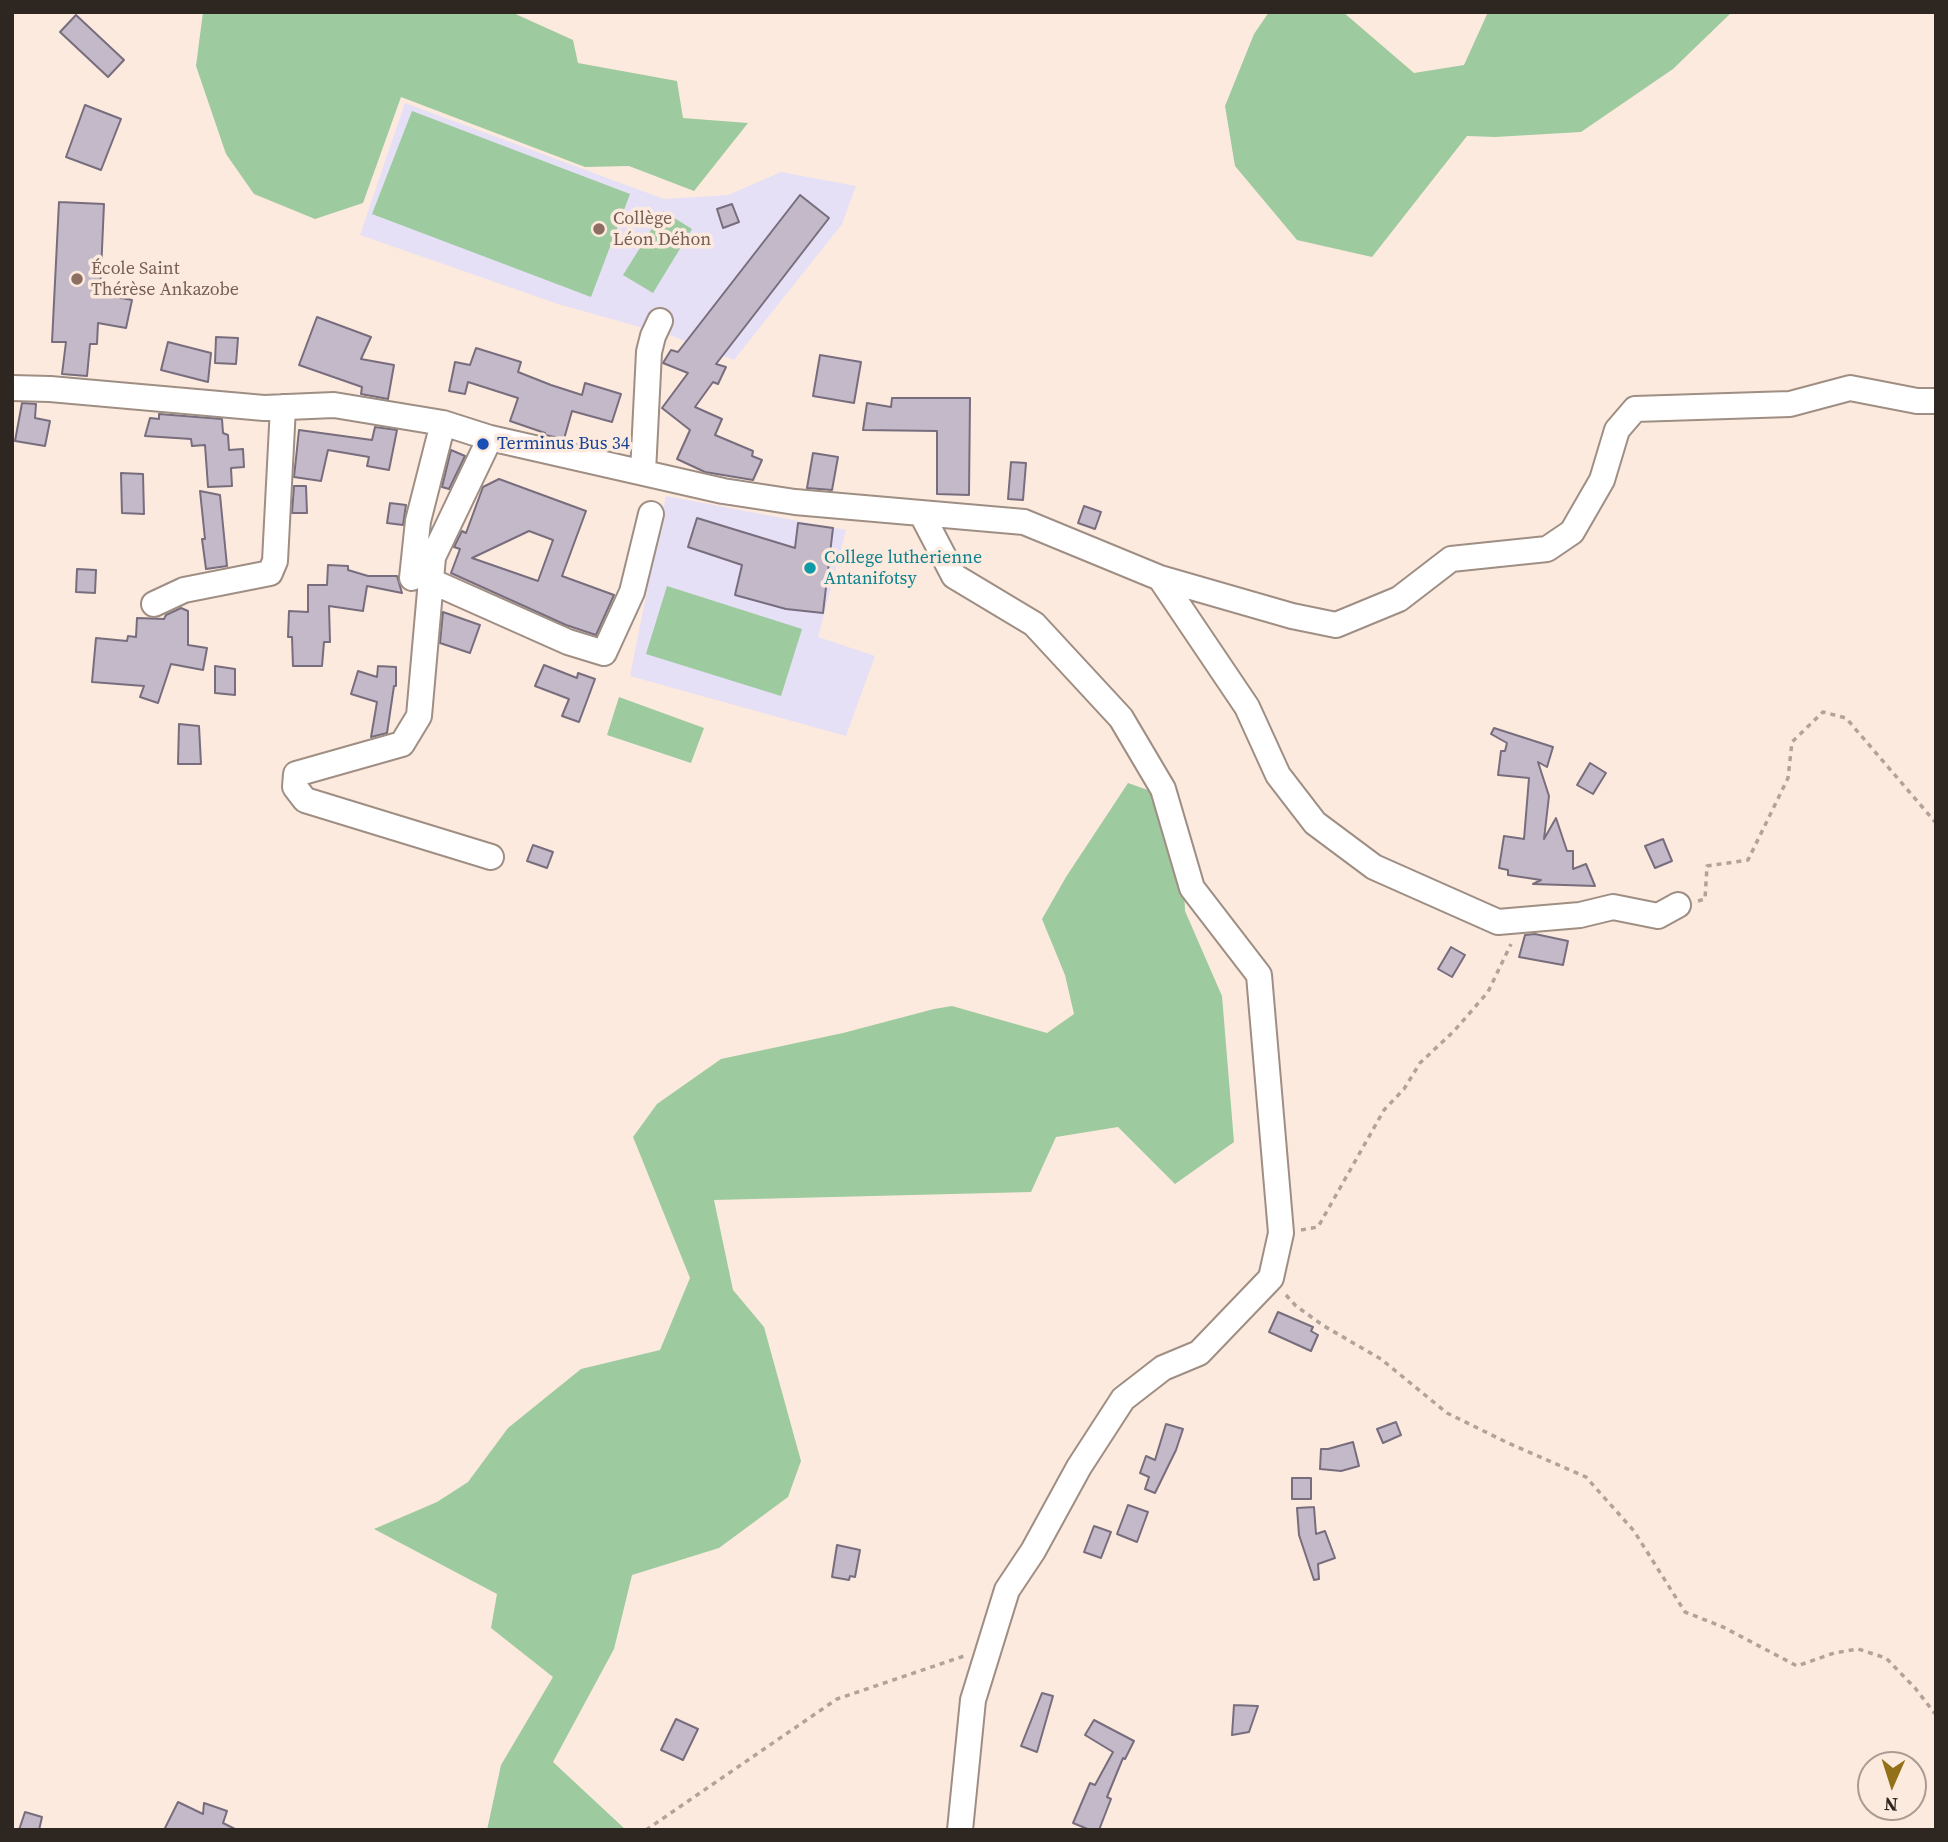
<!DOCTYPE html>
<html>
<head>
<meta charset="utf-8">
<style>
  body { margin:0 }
  #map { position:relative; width:1948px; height:1842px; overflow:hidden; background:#fdeade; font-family:"Source Serif 4",serif }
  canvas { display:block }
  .frame { position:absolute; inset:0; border:14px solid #2d2621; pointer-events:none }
  .north { position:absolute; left:1857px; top:1751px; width:70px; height:70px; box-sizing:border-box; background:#fdeade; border:2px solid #aa9c92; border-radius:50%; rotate:183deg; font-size:19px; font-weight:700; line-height:28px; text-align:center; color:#2d2621 }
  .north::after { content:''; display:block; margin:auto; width:24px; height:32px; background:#937118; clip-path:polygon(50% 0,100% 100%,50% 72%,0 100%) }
</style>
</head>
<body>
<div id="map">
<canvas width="1948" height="1842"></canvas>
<div class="frame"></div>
<div class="north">N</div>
</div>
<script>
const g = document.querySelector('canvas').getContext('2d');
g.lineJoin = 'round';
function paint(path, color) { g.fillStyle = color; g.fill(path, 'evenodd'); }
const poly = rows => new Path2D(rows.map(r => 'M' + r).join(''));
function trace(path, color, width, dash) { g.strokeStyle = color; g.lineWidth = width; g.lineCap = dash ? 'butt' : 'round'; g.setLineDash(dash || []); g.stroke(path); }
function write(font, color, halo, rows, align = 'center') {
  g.font = font + ' "Source Serif 4",serif'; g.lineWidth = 7; g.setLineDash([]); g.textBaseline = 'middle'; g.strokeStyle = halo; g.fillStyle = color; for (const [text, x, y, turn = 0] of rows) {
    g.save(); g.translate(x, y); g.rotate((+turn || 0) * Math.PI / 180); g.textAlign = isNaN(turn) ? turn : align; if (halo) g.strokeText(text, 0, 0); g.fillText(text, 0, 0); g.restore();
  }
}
paint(poly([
  [405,103,664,199,728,195,781,172,856,186,842,224,734,360,672,336,558,304,360,235],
  [666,496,846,530,818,637,875,656,846,736,630,676]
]), '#e5e0f6');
paint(poly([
  [203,12,511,12,573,40,578,63,677,81,683,118,748,123,694,191,629,166,585,167,401,97,363,203,315,219,254,194,226,154,196,66],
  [1269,12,1343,12,1414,73,1464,65,1488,12,1732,12,1673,69,1581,132,1495,137,1467,136,1372,257,1297,240,1235,166,1225,106,1254,34],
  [412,111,630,194,591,297,372,214],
  [663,211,692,229,653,293,623,275],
  [667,586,802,629,781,696,646,654],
  [619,697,704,728,691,763,607,735],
  [1128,783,1165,796,1183,858,1185,911,1222,996,1234,1142,1175,1184,1118,1127,1056,1137,1031,1192,714,1200,733,1290,764,1327,801,1461,788,1497,719,1548,632,1575,614,1649,553,1762,626,1830,487,1830,501,1765,553,1677,491,1628,497,1594,374,1529,437,1502,468,1482,508,1428,581,1369,660,1350,690,1278,633,1137,657,1104,721,1059,843,1033,934,1009,952,1006,1047,1033,1074,1014,1065,975,1042,919,1066,877]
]), '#9dca9e');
const building = poly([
  [76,15,124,60,108,77,60,32,76,15],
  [85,105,121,119,101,170,66,157,85,105],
  [800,195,829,218,716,364,726,367,718,384,713,382,695,407,722,419,715,435,753,451,752,456,762,460,753,480,705,472,677,459,690,430,662,408,688,373,663,363,671,350,678,352,800,195],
  [59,202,104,204,100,294,132,300,126,328,98,323,97,344,90,344,87,376,62,374,66,342,52,342,59,202],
  [732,204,739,222,723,228,717,209,732,204],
  [317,317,371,337,361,359,394,365,388,399,361,394,362,387,299,365,317,317],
  [216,337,238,338,236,364,215,363,216,337],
  [168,342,211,353,208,382,161,370,168,342],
  [476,348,521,362,518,372,551,385,582,395,585,383,621,394,612,422,572,411,564,439,545,435,545,433,510,421,518,398,468,382,465,394,449,391,455,362,470,365,476,348],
  [820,355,861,362,854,403,813,396,820,355],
  [892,398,970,398,969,495,937,494,937,431,863,430,867,403,891,407,892,398],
  [22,403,36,404,35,418,50,421,45,446,15,441,22,403],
  [159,414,222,419,223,433,228,435,229,450,243,449,244,467,231,468,232,486,208,487,205,445,192,446,191,439,145,436,150,418,159,419,159,414],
  [375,427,397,430,389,470,367,466,369,457,328,450,321,481,294,477,299,430,372,440,375,427],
  [451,450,465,456,449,489,442,487,451,450],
  [813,453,838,457,832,490,807,488,813,453],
  [1011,462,1026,463,1023,500,1008,499,1011,462],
  [121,473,143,474,144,514,122,513,121,473],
  [499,479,586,511,562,576,614,595,596,635,566,625,451,573,460,549,454,547,462,531,466,533,483,487,499,479],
  [529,531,553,540,538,581,472,558,529,531],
  [294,486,306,486,307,513,292,513,294,486],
  [200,491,220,495,227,566,206,569,202,539,205,539,200,491],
  [390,503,406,505,403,525,387,523,390,503],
  [1084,506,1101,512,1095,529,1078,523,1084,506],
  [697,518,795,548,798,523,833,528,823,613,786,609,735,595,742,565,688,547,697,518],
  [328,565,348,566,348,570,368,576,397,576,402,593,367,586,363,611,329,606,330,642,324,642,322,666,293,666,292,637,288,637,289,611,308,612,308,585,327,585,328,565],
  [77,569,96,570,95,593,76,592,77,569],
  [181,608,188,611,188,645,207,648,203,670,171,664,158,703,140,697,144,686,92,682,96,638,127,641,128,636,136,637,137,618,164,619,166,615,181,608],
  [443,612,480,625,470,653,440,643,443,612],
  [544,665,577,678,578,673,595,679,579,722,562,716,569,699,535,686,544,665],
  [215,666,235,669,235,695,215,693,215,666],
  [378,666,396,667,396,686,394,686,387,733,371,737,377,702,351,694,358,671,377,677,378,666],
  [179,724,199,726,201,764,178,764,179,724],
  [1494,728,1553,747,1547,767,1538,762,1549,796,1544,839,1556,818,1567,851,1573,851,1573,869,1586,864,1595,886,1533,884,1541,880,1508,875,1508,870,1499,868,1504,836,1524,839,1529,778,1498,775,1501,751,1505,751,1507,743,1491,734,1494,728],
  [1590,763,1606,773,1593,794,1577,785,1590,763],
  [1663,839,1672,861,1655,868,1645,846,1663,839],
  [533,845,553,852,547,868,527,861,533,845],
  [1535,934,1568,941,1563,965,1519,957,1525,935,1535,934],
  [1451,947,1465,955,1452,977,1438,969,1451,947],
  [1278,1312,1313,1327,1311,1331,1318,1335,1311,1351,1269,1332,1278,1312],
  [1396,1422,1401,1435,1383,1443,1377,1429,1396,1422],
  [1166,1424,1183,1429,1176,1450,1155,1493,1145,1489,1149,1477,1140,1473,1146,1456,1155,1460,1166,1424],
  [1353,1442,1359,1466,1341,1471,1320,1469,1321,1449,1328,1449,1353,1442],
  [1292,1478,1311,1478,1311,1499,1292,1499,1292,1478],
  [1128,1505,1148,1512,1137,1542,1117,1534,1128,1505],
  [1314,1507,1316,1534,1325,1531,1335,1558,1318,1564,1319,1579,1314,1580,1299,1535,1297,1508,1314,1507],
  [1094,1526,1111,1532,1101,1558,1084,1552,1094,1526],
  [837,1545,860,1550,855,1577,850,1576,849,1580,832,1577,837,1545],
  [1042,1693,1053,1696,1037,1752,1021,1746,1042,1693],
  [1234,1705,1258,1706,1249,1732,1232,1735,1234,1705],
  [676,1719,698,1729,683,1760,661,1750,676,1719],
  [1094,1720,1134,1741,1125,1759,1123,1758,1107,1797,1111,1799,1099,1830,1090,1830,1073,1823,1090,1783,1095,1785,1113,1752,1085,1735,1094,1720],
  [178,1802,203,1814,204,1803,227,1811,223,1823,237,1830,164,1830,178,1802],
  [25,1812,42,1817,39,1830,19,1830,25,1812]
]);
paint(building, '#c3b9c9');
trace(building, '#776d7d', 2);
const minor = poly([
  [12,388,50,389,264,408,334,405,443,423,490,438,723,491,795,502,1024,522,1160,578,1292,616,1336,625,1399,599,1451,559,1547,549,1572,532,1602,480,1617,430,1635,409,1790,404,1850,388,1917,401,1936,401],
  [490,438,433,557,419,716,402,744,296,774,295,787,305,800,491,857],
  [643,472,649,352,653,336,660,321],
  [921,513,954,576,1034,624,1121,718,1163,789,1192,888,1259,975,1281,1233,1271,1278,1199,1353,1163,1368,1123,1399,1079,1467,1033,1551,1007,1590,973,1700,960,1830],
  [412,578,418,521,443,423],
  [1160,578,1247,707,1278,775,1315,823,1374,867,1498,922,1580,915,1613,907,1658,916,1678,905],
  [431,581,568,642,604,653,632,592,651,514],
  [154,604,184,590,270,573,275,561,283,407]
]);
trace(minor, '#9f8e83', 28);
trace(poly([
  [1698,901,1705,899,1707,866,1748,860,1788,778,1792,742,1823,712,1846,718,1936,823],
  [1301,1230,1318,1227,1384,1110,1404,1089,1420,1063,1454,1031,1488,992,1511,944],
  [1286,1295,1296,1306,1324,1326,1381,1359,1447,1413,1506,1442,1586,1477,1634,1531,1685,1612,1723,1627,1797,1666,1834,1653,1858,1649,1886,1658,1915,1688,1936,1715],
  [646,1830,837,1699,964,1656]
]), '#b2a39a', 3.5, [5, 5]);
trace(minor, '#fff', 24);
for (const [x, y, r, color] of [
  [599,229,7,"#8d6e63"],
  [77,279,7,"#8d6e63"],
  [483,444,7,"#1a4fb4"],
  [810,568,7,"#0f9aa8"]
]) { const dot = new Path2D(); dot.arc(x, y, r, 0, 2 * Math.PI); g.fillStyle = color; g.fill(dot); trace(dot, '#fdeade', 2.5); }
write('18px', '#785e54', '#fdeade', [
  ["Collège",613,219],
  ["Léon Déhon",613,240],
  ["École Saint",91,269],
  ["Thérèse Ankazobe",91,290]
], 'left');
write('18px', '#164399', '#fdeade', [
  ["Terminus Bus 34",497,444]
], 'left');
write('18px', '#0d838f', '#fdeade', [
  ["College lutherienne",824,558],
  ["Antanifotsy",824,579]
], 'left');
</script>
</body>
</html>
